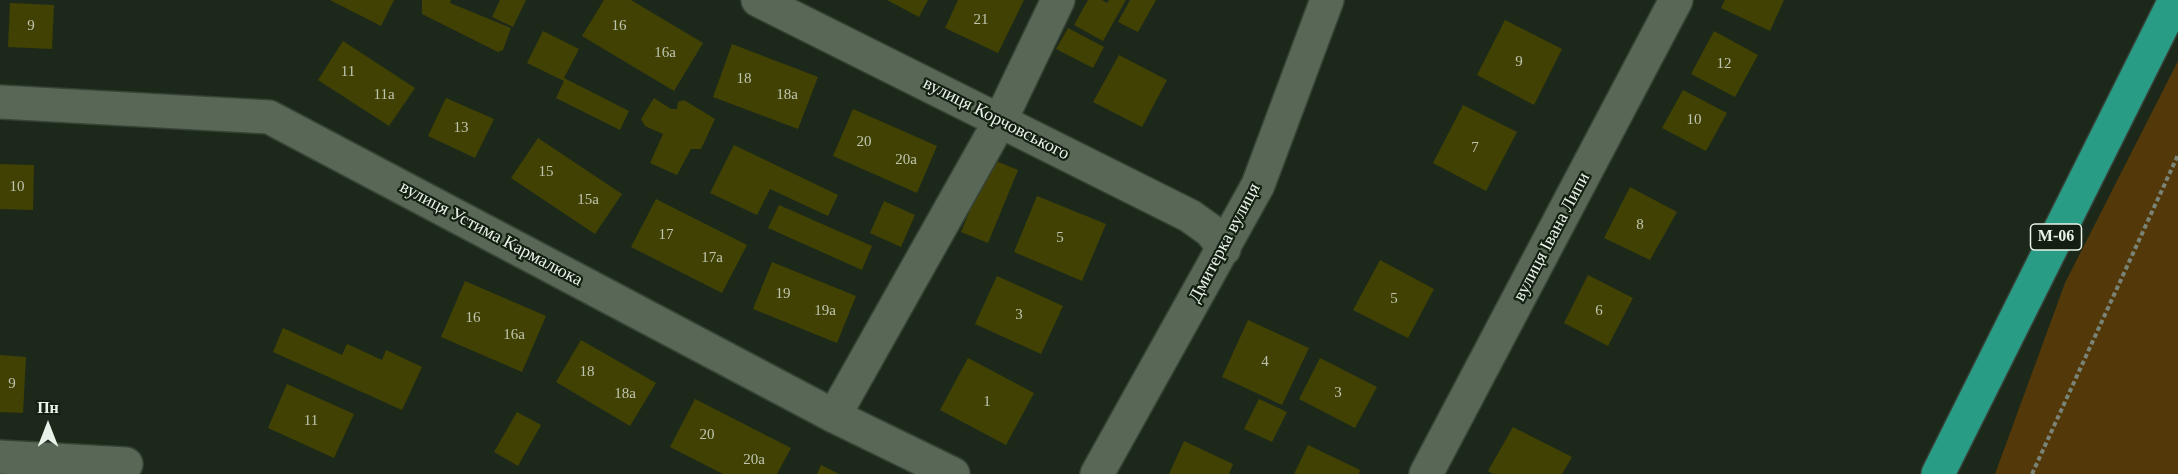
<!DOCTYPE html>
<html>
<head>
<meta charset="utf-8">
<style>
  body { margin:0 }
  #map { position:relative; width:2178px; height:474px; overflow:hidden; background:#1c291a; font-family:"Times New Roman",serif }
  canvas { display:block }
  .north { position:absolute; left:18px; top:396px; width:60px; height:60px; -webkit-text-stroke:4px #132011; paint-order:stroke; rotate:0deg; font-size:16px; font-weight:700; line-height:24px; text-align:center; color:#e9f2e8 }
  .north::after { content:''; display:block; margin:auto; width:21px; height:27px; background:#e9f2e8; clip-path:polygon(50% 0,100% 100%,50% 72%,0 100%) }
</style>
</head>
<body>
<div id="map">
<canvas width="2178" height="474"></canvas>
<div class="north">Пн</div>
</div>
<script>
const g = document.querySelector('canvas').getContext('2d');
g.lineJoin = 'round';
function paint(path, color) { g.fillStyle = color; g.fill(path, 'evenodd'); }
const poly = rows => new Path2D(rows.map(r => 'M' + r).join(''));
function trace(path, color, width, dash) { g.strokeStyle = color; g.lineWidth = width; g.lineCap = dash ? 'butt' : 'round'; g.setLineDash(dash || []); g.stroke(path); }
function write(font, color, halo, rows, align = 'center') {
  g.font = font + ' "Times New Roman",serif'; g.lineWidth = 4.5; g.setLineDash([]); g.textBaseline = 'middle'; g.strokeStyle = halo; g.fillStyle = color; for (const [text, x, y, turn = 0] of rows) {
    g.save(); g.translate(x, y); g.rotate((+turn || 0) * Math.PI / 180); g.textAlign = isNaN(turn) ? turn : align; if (halo) g.strokeText(text, 0, 0); g.fillText(text, 0, 0); g.restore();
  }
}
paint(poly([
  [2178,61,2178,474,1995,474,2065,283]
]), '#533809');
paint(poly([
  [330,0,394,0,381,26],
  [422,0,451,0,450,3,511,28,503,50,498,52,422,14],
  [500,0,526,0,513,27,492,17],
  [604,0,631,0,703,43,674,91,582,36],
  [887,0,928,0,919,17],
  [958,0,1024,0,998,53,945,28],
  [1088,0,1102,0,1107,3,1109,0,1126,0,1103,41,1074,25],
  [1130,0,1156,0,1138,32,1118,22],
  [1725,0,1784,0,1770,31,1721,8],
  [10,3,54,5,52,49,8,47],
  [1505,20,1562,49,1534,105,1477,75],
  [1068,28,1104,47,1093,68,1056,49],
  [543,31,579,49,564,78,629,111,620,130,556,98,564,81,527,63],
  [1714,31,1758,55,1735,97,1691,74],
  [343,41,415,88,389,126,318,80],
  [732,44,818,77,798,129,713,97],
  [1119,55,1167,80,1142,127,1093,102],
  [1683,90,1727,113,1706,151,1662,128],
  [446,98,494,119,475,158,428,136],
  [654,98,671,109,677,109,678,102,684,100,715,119,701,149,691,149,677,175,650,163,663,134,645,126,641,119],
  [1463,105,1517,132,1486,191,1433,163],
  [853,109,937,146,917,193,833,156],
  [538,138,622,194,595,234,511,178],
  [734,145,838,195,828,216,770,189,757,215,710,193],
  [991,159,1018,170,988,243,961,232],
  [0,164,34,165,33,210,0,209],
  [1630,187,1677,212,1650,260,1604,238],
  [1037,196,1106,224,1082,281,1014,252],
  [656,199,747,245,722,293,631,247],
  [884,201,915,215,901,247,870,233],
  [779,205,872,246,862,270,768,228],
  [1380,260,1434,289,1408,338,1353,310],
  [772,262,856,296,837,343,753,309],
  [1588,275,1633,298,1608,346,1564,323],
  [997,276,1063,306,1041,354,975,324],
  [465,281,546,316,522,372,441,337],
  [1248,320,1309,348,1282,405,1222,377],
  [283,328,342,355,347,344,382,360,386,350,422,367,402,410,273,352],
  [581,340,656,383,630,426,556,382],
  [0,355,26,357,23,413,0,412],
  [968,358,1034,393,1006,445,940,410],
  [1320,358,1377,387,1355,428,1299,399],
  [287,384,354,414,334,458,268,428],
  [695,399,791,448,777,474,723,474,670,447],
  [1259,399,1287,412,1272,442,1244,429],
  [517,412,541,425,518,466,494,452],
  [1513,427,1572,457,1562,474,1493,474,1488,471],
  [1184,441,1233,464,1229,474,1169,474],
  [1308,445,1360,470,1359,474,1294,474],
  [821,465,839,474,817,474]
]), '#414104');
const minor = poly([
  [758,0,1190,216,1211,231,1224,249],
  [0,102,269,117,834,416,953,474],
  [834,416,1000,121,1058,0],
  [0,457,126,464],
  [1097,474,1258,185,1327,0],
  [1426,474,1676,0]
]);
const highway = poly([
  [1938,474,2175,0]
]);
trace(minor, '#384337', 36);
trace(highway, '#384337', 36);
trace(poly([
  [2032,474,2178,155]
]), '#798477', 4, [4.5, 3]);
trace(minor, '#586756', 33);
trace(highway, '#289c84', 33);
write('15px', '#bfc6af', null, [
  ["21",981,20],
  ["9",31,26],
  ["16",619,26],
  ["16а",665,53],
  ["9",1519,62],
  ["12",1724,64],
  ["11",348,72],
  ["18",744,79],
  ["11а",384,95],
  ["18а",787,95],
  ["10",1694,120],
  ["13",461,128],
  ["20",864,142],
  ["7",1475,148],
  ["20а",906,160],
  ["15",546,172],
  ["10",17,187],
  ["15а",588,200],
  ["8",1640,225],
  ["17",666,235],
  ["5",1060,238],
  ["17а",712,258],
  ["19",783,294],
  ["5",1394,299],
  ["19а",825,311],
  ["6",1599,311],
  ["3",1019,315],
  ["16",473,318],
  ["16а",514,335],
  ["4",1265,362],
  ["18",587,372],
  ["9",12,384],
  ["3",1338,393],
  ["18а",625,394],
  ["1",987,402],
  ["11",311,421],
  ["20",707,435],
  ["20а",754,460]
]);
for (const [x, y, w] of [
  [2056,237,51]
]) { const box = new Path2D(); box.roundRect(x - w / 2, y - 13, w, 26, 4.5); g.fillStyle = '#132011'; g.fill(box); trace(box, '#e9f2e8', 1.5); }
write('bold 16px', '#e9f2e8', null, [
  ["М-06",2056,237]
]);
write('18px', '#e9f2e8', '#132011', [
  ["вулиця Корчовського",996,119,27],
  ["вулиця Устима Кармалюка",491,234,28],
  ["вулиця Івана Липи",1552,237,-62],
  ["Дмитерка вулиця",1225,243,-62]
]);
</script>
</body>
</html>
